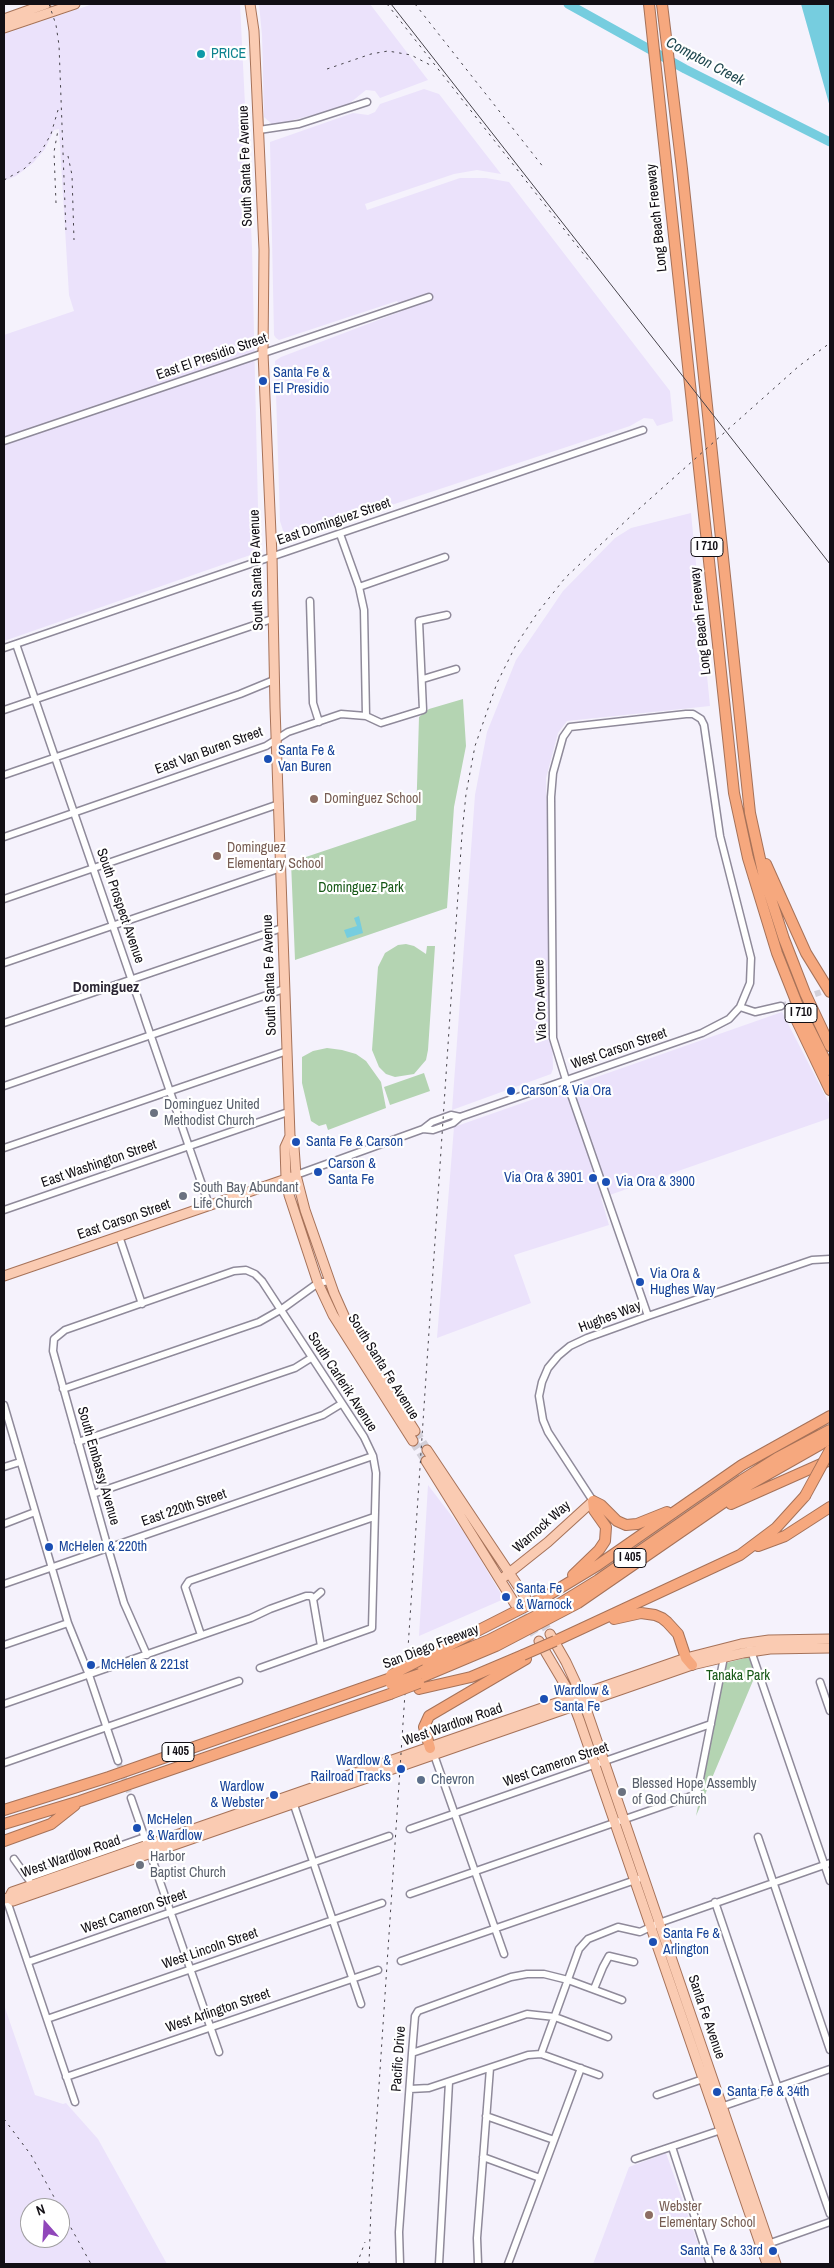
<!DOCTYPE html>
<html>
<head>
<meta charset="utf-8">
<style>
  body { margin:0 }
  #map { position:relative; width:834px; height:2268px; overflow:hidden; background:#f5f2fc; font-family:"Archivo Narrow",sans-serif }
  canvas { display:block }
  .frame { position:absolute; inset:0; border:5px solid #120f15; pointer-events:none }
  .north { position:absolute; left:20px; top:2198px; width:50px; height:50px; box-sizing:border-box; background:#fff; border:1px solid #a09fa1; border-radius:50%; rotate:341deg; font-size:14px; font-weight:700; line-height:20px; text-align:center; color:#120f15 }
  .north::after { content:''; display:block; margin:auto; width:18px; height:22px; background:#9047ba; clip-path:polygon(50% 0,100% 100%,50% 72%,0 100%) }
</style>
</head>
<body>
<div id="map">
<canvas width="834" height="2268"></canvas>
<div class="frame"></div>
<div class="north">N</div>
</div>
<script>
const g = document.querySelector('canvas').getContext('2d');
g.lineJoin = 'round';
function paint(path, color) { g.fillStyle = color; g.fill(path, 'evenodd'); }
const poly = rows => new Path2D(rows.map(r => 'M' + r).join(''));
function trace(path, color, width, dash) { g.strokeStyle = color; g.lineWidth = width; g.lineCap = dash ? 'butt' : 'round'; g.setLineDash(dash || []); g.stroke(path); }
function write(font, color, halo, rows, align = 'center') {
  g.font = font + ' "Archivo Narrow",sans-serif'; g.lineWidth = 4.5; g.setLineDash([]); g.textBaseline = 'middle'; g.strokeStyle = halo; g.fillStyle = color; for (const [text, x, y, turn = 0] of rows) {
    g.save(); g.translate(x, y); g.rotate((+turn || 0) * Math.PI / 180); g.textAlign = isNaN(turn) ? turn : align; if (halo) g.strokeText(text, 0, 0); g.fillText(text, 0, 0); g.restore();
  }
}
paint(poly([
  [93,4,240,4,252,247,259,552,4,641,4,335,74,311,69,295,59,129,54,130,45,149,33,163,16,176,4,181,4,34],
  [259,4,370,4,428,80,380,98,375,91,366,90,345,107,273,125,264,117,262,35],
  [424,89,439,94,501,174,477,170,454,174,365,204,367,210,460,178,486,178,509,182,670,391,673,421,657,426,653,419,644,418,630,426,292,538,285,537,280,521,275,361,281,357,402,311,397,301,279,340,276,338,274,335,270,142,353,113,368,115,375,112,380,104],
  [691,513,710,706,567,721,558,733,546,778,553,1069,551,1074,452,1110,475,795,487,732,516,660,563,591,615,538,631,528],
  [782,1012,830,1105,830,1118,601,1198,609,1225,514,1255,531,1303,437,1338,454,1127],
  [428,1485,464,1532,504,1599,419,1636],
  [4,2005,35,2095,63,2104,66,2103,98,2139,167,2264,4,2264],
  [30,2208,60,2208,60,2238,30,2238],
  [666,2153,705,2264,593,2264,629,2167]
]), '#ebe2fb');
paint(poly([
  [463,699,466,746,454,807,447,908,295,960,291,862,416,820,419,717,429,709],
  [406,944,414,946,426,954,427,946,435,946,428,1050,426,1060,414,1074,395,1077,386,1074,379,1067,372,1050,378,967,385,953,398,945],
  [327,1048,342,1050,356,1054,366,1061,381,1082,386,1108,328,1130,326,1124,319,1126,311,1121,302,1083,302,1057,313,1051],
  [424,1073,430,1091,390,1105,384,1087],
  [749,1657,755,1676,696,1816,726,1663]
]), '#b4d4b2');
paint(poly([
  [801,4,830,4,830,107],
  [359,916,363,933,347,938,344,930,357,926,354,918]
]), '#76cddf');
trace(poly([
  [568,4,685,69,830,142]
]), '#76cddf', 9);
trace(poly([
  [781,1006,830,989],
  [118,1761,131,1798]
]), '#d3d0d9', 6, [6, 3]);
trace(poly([
  [415,1431,427,1450],
  [413,1441,426,1461],
  [527,1599,550,1634],
  [515,1604,539,1641]
]), '#d3d0d9', 9, [9, 4.5]);
const minor = poly([
  [259,130,299,124,367,102],
  [4,441,429,297],
  [340,534,359,587,364,610,366,716],
  [359,587,445,557],
  [310,601,313,703,319,722],
  [16,644,209,1205],
  [4,648,643,430],
  [423,679,456,669],
  [4,710,272,619],
  [4,775,240,694,274,680],
  [4,837,266,746,288,732,341,714,366,716,381,723,423,710,419,621,447,615],
  [4,899,279,804],
  [4,963,281,868],
  [4,1023,282,928],
  [4,1086,284,989],
  [423,1129,433,1130,453,1123,460,1117,702,1033,729,1019,740,1007,755,1012,781,1006],
  [4,1148,287,1051],
  [296,1175,423,1129,432,1122,451,1115,460,1117],
  [4,1210,288,1112],
  [119,1236,142,1304],
  [648,1316,566,1080,553,1038,551,797,553,773,563,737,570,727,686,714,693,714,701,719,704,725,720,836,751,958,750,983,740,1007],
  [63,1389,259,1322,282,1309,318,1283,329,1281],
  [4,1405,68,1623,89,1675,118,1761],
  [78,1442,295,1368,311,1358],
  [4,1467,20,1462],
  [93,1494,323,1415,341,1404],
  [593,1501,548,1432,543,1420,539,1396,542,1382,548,1368,558,1356,570,1346,587,1338,648,1316,812,1260,830,1259],
  [4,1524,35,1512],
  [4,1584,373,1456],
  [313,1599,321,1646],
  [313,1599,321,1592],
  [201,1635,185,1587,189,1581,374,1517],
  [4,1645,68,1623],
  [750,1648,830,1881],
  [147,1655,124,1603,108,1548,53,1351,54,1339,65,1330,234,1271,246,1270,255,1274,262,1281,364,1437,373,1456,376,1473,372,1628,260,1668],
  [820,1682,830,1711],
  [4,1704,251,1618,270,1609,306,1596,311,1596,313,1599],
  [433,1752,504,1954],
  [4,1763,239,1681],
  [131,1798,219,2052],
  [293,1802,361,2004],
  [410,1829,711,1724],
  [758,1837,830,2050],
  [14,1859,29,1880],
  [28,1878,145,1837],
  [410,1894,697,1794,724,1657],
  [6,1898,75,2102],
  [715,1902,778,2088],
  [401,1961,644,1877],
  [28,1962,389,1836],
  [594,1989,603,1967,609,1956,634,1962],
  [47,2019,382,1903],
  [412,2053,527,2014,555,2017,608,2037],
  [541,2054,579,1949,588,1939,618,1927,640,1932,659,1923,830,1863],
  [66,2077,378,1970],
  [785,2085,830,2214],
  [410,2089,429,2088,528,2055,541,2054,599,2075],
  [657,2095,703,2079],
  [718,2108,830,2069],
  [486,2116,554,2140],
  [672,2147,710,2264],
  [483,2157,540,2178],
  [635,2159,724,2129],
  [765,2245,830,2222],
  [400,2264,399,2232,412,2053,415,2016,418,2011,511,1977,527,1974,544,1974,568,1980,622,2000],
  [439,2264,449,2082],
  [478,2264,477,2238,490,2068],
  [508,2264,581,2068]
]);
const major = poly([
  [250,4,254,31,264,250,263,353,272,556,275,707,290,1136,294,1147,296,1175,305,1210,334,1293,350,1329,415,1431],
  [4,19,46,4],
  [4,28,75,4],
  [290,1136,285,1147,286,1178,289,1195,318,1283,333,1315,413,1441],
  [4,1276,292,1177],
  [427,1450,526,1598],
  [426,1461,515,1604],
  [504,1577,548,1542,593,1501],
  [550,1634,566,1662,581,1694,776,2264],
  [539,1641,568,1690,579,1719,767,2264],
  [9,1898,13,1901,692,1665,743,1653,770,1649,830,1648],
  [4,1899,9,1898,12,1892,686,1658,741,1644,769,1640,830,1639]
]);
const highway = poly([
  [649,4,734,793,748,858,777,953,798,1006,830,1070],
  [662,4,682,169,750,813,764,877,784,939,805,993,830,1046],
  [766,864,806,953,830,992],
  [797,1021,830,1090],
  [593,1501,601,1505,617,1521,626,1525,637,1524,667,1512],
  [731,1504,830,1460],
  [758,1546,785,1536,830,1507],
  [573,1575,599,1550,605,1541,606,1527,594,1510,593,1501],
  [614,1619,641,1613,655,1615,662,1618,667,1622,678,1634,686,1658,692,1665],
  [555,1641,740,1555,776,1528,805,1496],
  [420,1660,550,1594,598,1565,742,1465,830,1416],
  [420,1668,489,1640,559,1604,598,1580,742,1480,777,1458,830,1430],
  [420,1678,496,1646,578,1603,749,1485,830,1439],
  [419,1689,471,1677,523,1655],
  [430,1748,424,1727,429,1716,526,1659],
  [4,1810,109,1777,391,1678],
  [4,1824,80,1801,390,1694],
  [4,1841,51,1824,75,1805]
]);
trace(minor, '#8f8a9a', 9);
trace(major, '#a67259', 11);
trace(highway, '#a67259', 12);
trace(minor, '#fff', 6);
trace(major, '#facbb2', 9);
trace(highway, '#f6a87e', 10);
trace(poly([
  [391,4,830,564]
]), '#46434a', 1);
trace(poly([
  [49,4,56,25,59,45,66,232],
  [387,4,589,261],
  [415,4,544,168],
  [327,69,371,54,388,51,411,55,432,66],
  [68,156,72,175,74,240],
  [4,180,24,169,42,150,51,134,58,110],
  [56,203,54,152,58,130],
  [4,2119,31,2155,60,2208],
  [60,2208,91,2264],
  [357,2264,365,2242],
  [369,2264,371,2206,462,834,466,794,475,746,497,683,516,645,538,612,565,578,631,516,799,366,830,343]
]), '#46434a', 1, [2.5, 5]);
const highwayBridge = poly([
  [805,1496,830,1450],
  [523,1655,555,1641],
  [391,1675,420,1660],
  [391,1684,420,1674],
  [390,1694,419,1683]
]);
trace(highwayBridge, '#a67259', 12, []);
trace(highwayBridge, '#f6a87e', 10);
for (const [x, y, r, color] of [
  [201,54,5,"#0f9aa8"],
  [263,381,5,"#1a4fb4"],
  [268,759,5,"#1a4fb4"],
  [314,799,5,"#8d6e63"],
  [217,856,5,"#8d6e63"],
  [511,1091,5,"#1a4fb4"],
  [154,1113,5,"#6b7280"],
  [296,1142,5,"#1a4fb4"],
  [318,1172,5,"#1a4fb4"],
  [593,1178,5,"#1a4fb4"],
  [606,1182,5,"#1a4fb4"],
  [183,1196,5,"#6b7280"],
  [640,1282,5,"#1a4fb4"],
  [49,1547,5,"#1a4fb4"],
  [506,1597,5,"#1a4fb4"],
  [91,1665,5,"#1a4fb4"],
  [544,1699,5,"#1a4fb4"],
  [401,1769,5,"#1a4fb4"],
  [421,1780,5,"#5c6f8a"],
  [622,1792,5,"#6b7280"],
  [274,1795,5,"#1a4fb4"],
  [137,1828,5,"#1a4fb4"],
  [140,1865,5,"#6b7280"],
  [653,1942,5,"#1a4fb4"],
  [717,2092,5,"#1a4fb4"],
  [649,2215,5,"#8d6e63"],
  [773,2251,5,"#1a4fb4"]
]) { const dot = new Path2D(); dot.arc(x, y, r, 0, 2 * Math.PI); g.fillStyle = color; g.fill(dot); trace(dot, '#fff', 2); }
for (const [x, y, w] of [
  [707,547,32],
  [801,1013,32],
  [630,1558,32],
  [178,1752,32]
]) { const box = new Path2D(); box.roundRect(x - w / 2, y - 9.5, w, 19, 4); g.fillStyle = '#fff'; g.fill(box); trace(box, '#120f15', 1); }
write('bold 12px', '#120f15', null, [
  ["I 710",707,547],
  ["I 710",801,1013],
  ["I 405",630,1558],
  ["I 405",178,1752]
]);
write('14px', '#0d838f', '#fff', [
  ["PRICE",211,54]
], 'left');
write('14px', '#120f15', '#fff', [
  ["South Santa Fe Avenue",246,166,-92],
  ["Long Beach Freeway",657,218,-96],
  ["East El Presidio Street",212,357,-19],
  ["East Dominguez Street",334,522,-19],
  ["South Santa Fe Avenue",257,570,-92],
  ["Long Beach Freeway",701,621,-96],
  ["East Van Buren Street",209,751,-20],
  ["South Prospect Avenue",120,906,71],
  ["South Santa Fe Avenue",270,975,-92],
  ["Via Oro Avenue",541,1000,-92],
  ["West Carson Street",619,1049,-19],
  ["East Washington Street",99,1164,-19],
  ["East Carson Street",124,1220,-19],
  ["Hughes Way",610,1317,-21],
  ["South Santa Fe Avenue",383,1367,58],
  ["South Carlerik Avenue",342,1382,57],
  ["South Embassy Avenue",98,1466,74],
  ["East 220th Street",184,1508,-19],
  ["Warnock Way",542,1527,-41],
  ["San Diego Freeway",431,1647,-21],
  ["West Wardlow Road",453,1725,-19],
  ["West Cameron Street",556,1765,-19],
  ["West Wardlow Road",71,1857,-19],
  ["West Cameron Street",134,1912,-19],
  ["West Lincoln Street",210,1949,-19],
  ["West Arlington Street",218,2011,-19],
  ["Santa Fe Avenue",706,2017,71],
  ["Pacific Drive",399,2059,-86]
]);
write('14px', '#164399', '#fff', [
  ["Santa Fe &",273,373],
  ["El Presidio",273,389],
  ["Santa Fe &",278,751],
  ["Van Buren",278,767],
  ["Carson & Via Ora",521,1091],
  ["Santa Fe & Carson",306,1142],
  ["Carson &",328,1164],
  ["Santa Fe",328,1180],
  ["Via Ora & 3901",583,1178,"right"],
  ["Via Ora & 3900",616,1182],
  ["Via Ora &",650,1274],
  ["Hughes Way",650,1290],
  ["McHelen & 220th",59,1547],
  ["Santa Fe",516,1589],
  ["& Warnock",516,1605],
  ["McHelen & 221st",101,1665],
  ["Wardlow &",554,1691],
  ["Santa Fe",554,1707],
  ["Wardlow &",391,1761,"right"],
  ["Railroad Tracks",391,1777,"right"],
  ["Wardlow",264,1787,"right"],
  ["& Webster",264,1803,"right"],
  ["McHelen",147,1820],
  ["& Wardlow",147,1836],
  ["Santa Fe &",663,1934],
  ["Arlington",663,1950],
  ["Santa Fe & 34th",727,2092],
  ["Santa Fe & 33rd",763,2251,"right"]
], 'left');
write('14px', '#785e54', '#fff', [
  ["Dominguez School",324,799],
  ["Dominguez",227,848],
  ["Elementary School",227,864],
  ["Webster",659,2207],
  ["Elementary School",659,2223]
], 'left');
write('14px', '#165816', '#fff', [
  ["Dominguez Park",361,888],
  ["Tanaka Park",738,1676]
]);
write('14px', '#5b616d', '#fff', [
  ["Dominguez United",164,1105],
  ["Methodist Church",164,1121],
  ["South Bay Abundant",193,1188],
  ["Life Church",193,1204],
  ["Blessed Hope Assembly",632,1784],
  ["of God Church",632,1800],
  ["Harbor",150,1857],
  ["Baptist Church",150,1873]
], 'left');
write('14px', '#4e5e75', '#fff', [
  ["Chevron",431,1780]
], 'left');
write('italic 15px', '#1d454d', '#fff', [
  ["Compton Creek",705,62,28]
]);
write('bold 15px', '#2b2633', '#fff', [
  ["Dominguez",106,988]
]);
</script>
</body>
</html>
